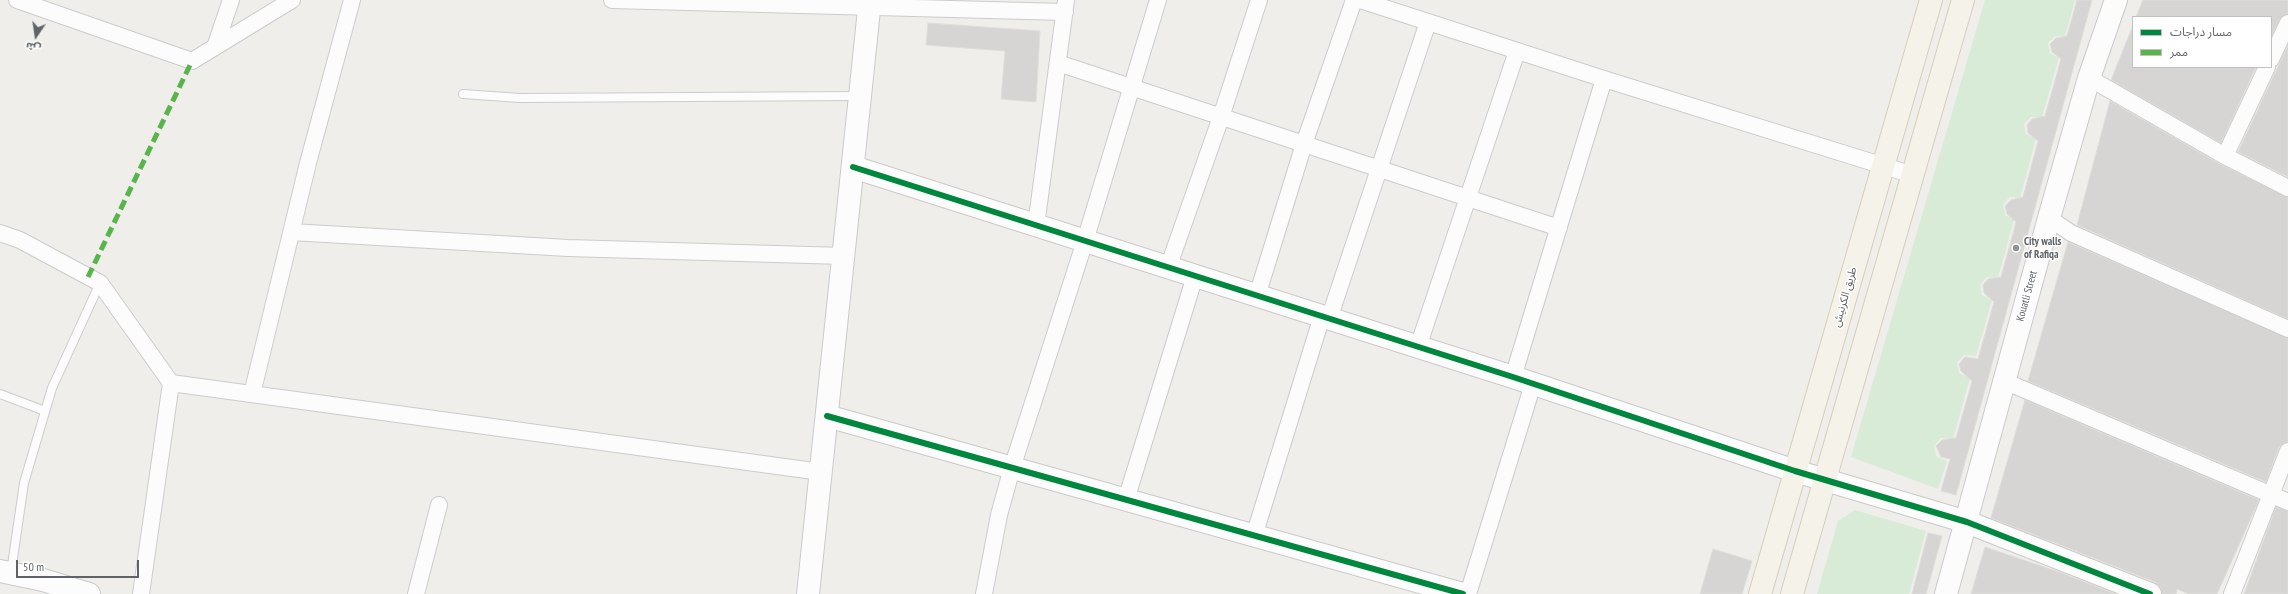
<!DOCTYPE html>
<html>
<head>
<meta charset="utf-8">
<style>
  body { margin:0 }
  #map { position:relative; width:2288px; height:594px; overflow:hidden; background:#efeeea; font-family:"PT Sans Narrow","Noto Sans Arabic",sans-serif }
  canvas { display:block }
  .legend { position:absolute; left:2132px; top:16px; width:140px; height:52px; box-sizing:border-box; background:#fff; border:1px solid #bfc1c3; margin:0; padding:5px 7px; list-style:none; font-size:12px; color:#5f6368 }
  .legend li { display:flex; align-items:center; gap:8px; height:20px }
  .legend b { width:20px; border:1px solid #bfc1c3 }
  .north { position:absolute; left:16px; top:16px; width:40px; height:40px; -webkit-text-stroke:3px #fff; paint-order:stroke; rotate:193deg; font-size:11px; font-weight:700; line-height:16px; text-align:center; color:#5f6368 }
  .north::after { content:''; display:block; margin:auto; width:14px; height:18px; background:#5f6368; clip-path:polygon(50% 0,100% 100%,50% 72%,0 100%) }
  .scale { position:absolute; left:16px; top:560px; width:123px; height:18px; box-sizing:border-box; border:2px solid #5f6368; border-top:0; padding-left:5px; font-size:12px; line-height:14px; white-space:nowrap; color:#5f6368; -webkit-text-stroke:3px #fff; paint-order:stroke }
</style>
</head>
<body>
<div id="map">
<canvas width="2288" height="594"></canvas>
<ul class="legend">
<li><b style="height:5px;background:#00873e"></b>مسار دراجات</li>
<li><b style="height:5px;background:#58b549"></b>ممر</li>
</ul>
<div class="north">ش</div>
<div class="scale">50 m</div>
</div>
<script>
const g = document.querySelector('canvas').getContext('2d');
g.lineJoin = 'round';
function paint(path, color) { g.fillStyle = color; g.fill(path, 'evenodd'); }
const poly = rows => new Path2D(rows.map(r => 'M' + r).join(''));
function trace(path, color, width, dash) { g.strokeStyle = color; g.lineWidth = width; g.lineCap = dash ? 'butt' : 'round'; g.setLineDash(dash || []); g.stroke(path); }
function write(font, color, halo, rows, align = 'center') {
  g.font = font + ' "PT Sans Narrow","Noto Sans Arabic",sans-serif'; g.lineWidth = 3; g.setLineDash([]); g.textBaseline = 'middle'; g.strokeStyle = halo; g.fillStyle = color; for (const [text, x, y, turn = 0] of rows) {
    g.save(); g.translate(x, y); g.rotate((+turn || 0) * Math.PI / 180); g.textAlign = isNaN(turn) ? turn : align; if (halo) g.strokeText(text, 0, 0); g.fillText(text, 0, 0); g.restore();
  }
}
paint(poly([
  [1985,0,2075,0,2065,36,2055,36,2048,43,2050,53,2059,58,2042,117,2031,117,2024,124,2026,134,2036,139,2020,198,2009,197,2003,205,2005,215,2014,220,1998,278,1987,277,1980,285,1982,295,1992,300,1976,356,1964,355,1957,363,1959,373,1970,378,1953,439,1941,438,1934,446,1936,456,1947,461,1938,489,1851,457],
  [1855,510,1926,531,1909,594,1817,594,1838,521]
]), '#d8ebd6');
const building = poly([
  [2077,0,2092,0,1956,495,1941,491,1950,459,1941,457,1936,446,1942,440,1956,438,1972,381,1961,371,1959,364,1965,357,1978,359,1994,302,1984,293,1983,285,1988,279,2001,277,2016,222,2007,214,2005,206,2011,200,2023,197,2038,141,2028,133,2027,125,2032,119,2045,116,2061,59,2052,52,2050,44,2056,38,2067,36,2077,0],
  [2143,0,2288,0,2288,14,2280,19,2271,37,2271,17,2136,17,2143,0],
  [928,23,1040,31,1036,102,1001,99,1005,51,926,45,928,23],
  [2132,28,2133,67,2256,67,2221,143,2111,80,2132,28],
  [2288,45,2288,177,2238,152,2288,45],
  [2110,101,2220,164,2288,197,2288,319,2077,225,2110,101],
  [2068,242,2288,338,2288,442,2279,447,2266,482,2028,381,2068,242],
  [2025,400,2259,500,2217,594,2189,594,2177,589,2176,594,2162,594,2160,587,2155,582,1991,518,2025,400],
  [2276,507,2288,511,2288,594,2244,594,2276,507],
  [1928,533,1942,536,1926,594,1912,594,1928,533],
  [1985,547,2059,572,2116,594,1971,594,1985,547],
  [1713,549,1752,561,1742,594,1700,594,1713,549]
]);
paint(building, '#d6d5d3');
trace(building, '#deddd9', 1);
const lane = poly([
  [463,94,520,98,859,96],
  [0,394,45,411],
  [11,572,24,483,52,388,100,283]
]);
const street = poly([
  [17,0,192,61,292,0],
  [612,0,1065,12],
  [1360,0,1604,79,1913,175],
  [215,47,231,0],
  [2271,59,2288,23],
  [1058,63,1559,228],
  [2089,78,2225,156,2288,188],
  [2225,156,2267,67],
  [2049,218,2071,233,2288,329],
  [1036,226,1066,0],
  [291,232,568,248,844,256],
  [0,233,20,240,100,283,171,383,141,594],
  [1168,268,1221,117,1259,0],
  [1257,296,1304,144,1354,0],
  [1329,319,1428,22],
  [1418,347,1517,51],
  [1513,377,1604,79],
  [2004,381,2288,502],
  [171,383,821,472],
  [252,394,308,163,352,0],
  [1126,500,1195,276],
  [1254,536,1322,316],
  [416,594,439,505],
  [984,594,999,515,1012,468,1085,241,1158,0],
  [1468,594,1533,384],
  [2232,594,2288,451]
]);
const secondary = poly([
  [853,167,1513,377,1795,471,1967,522,2150,594],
  [827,416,1463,594],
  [0,571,43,580,89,594],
  [808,594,870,0],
  [1946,594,2049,218,2089,78,2116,0]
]);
const primary = poly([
  [1760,594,1931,0],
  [1792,594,1963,0]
]);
trace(lane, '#cbcccc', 10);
trace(street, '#cbcccc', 18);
trace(secondary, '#cacacb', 24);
trace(primary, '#d7ceb8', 24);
trace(lane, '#fdfcfc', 8);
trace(street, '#fdfcfc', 16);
trace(secondary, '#fdfcfc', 22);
trace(primary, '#f4f2e9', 22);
trace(poly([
  [88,277,192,61]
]), '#58b549', 5, [10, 5]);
trace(poly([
  [853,167,1513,377,1795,471,1967,522,2150,594],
  [827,416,1463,594]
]), '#00873e', 6);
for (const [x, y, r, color] of [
  [2016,248,4,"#919496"]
]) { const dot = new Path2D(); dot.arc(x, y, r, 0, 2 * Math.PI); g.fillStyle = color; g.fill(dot); trace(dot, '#fff', 1.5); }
write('bold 11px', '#5f6368', '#fff', [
  ["City walls",2024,242],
  ["of Rafiqa",2024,255]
], 'left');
write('11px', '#5f6368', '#fff', [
  ["Kouatli Street",2027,296,-75],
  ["طريق الكرنيش",1845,297,-74]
]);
</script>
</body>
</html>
